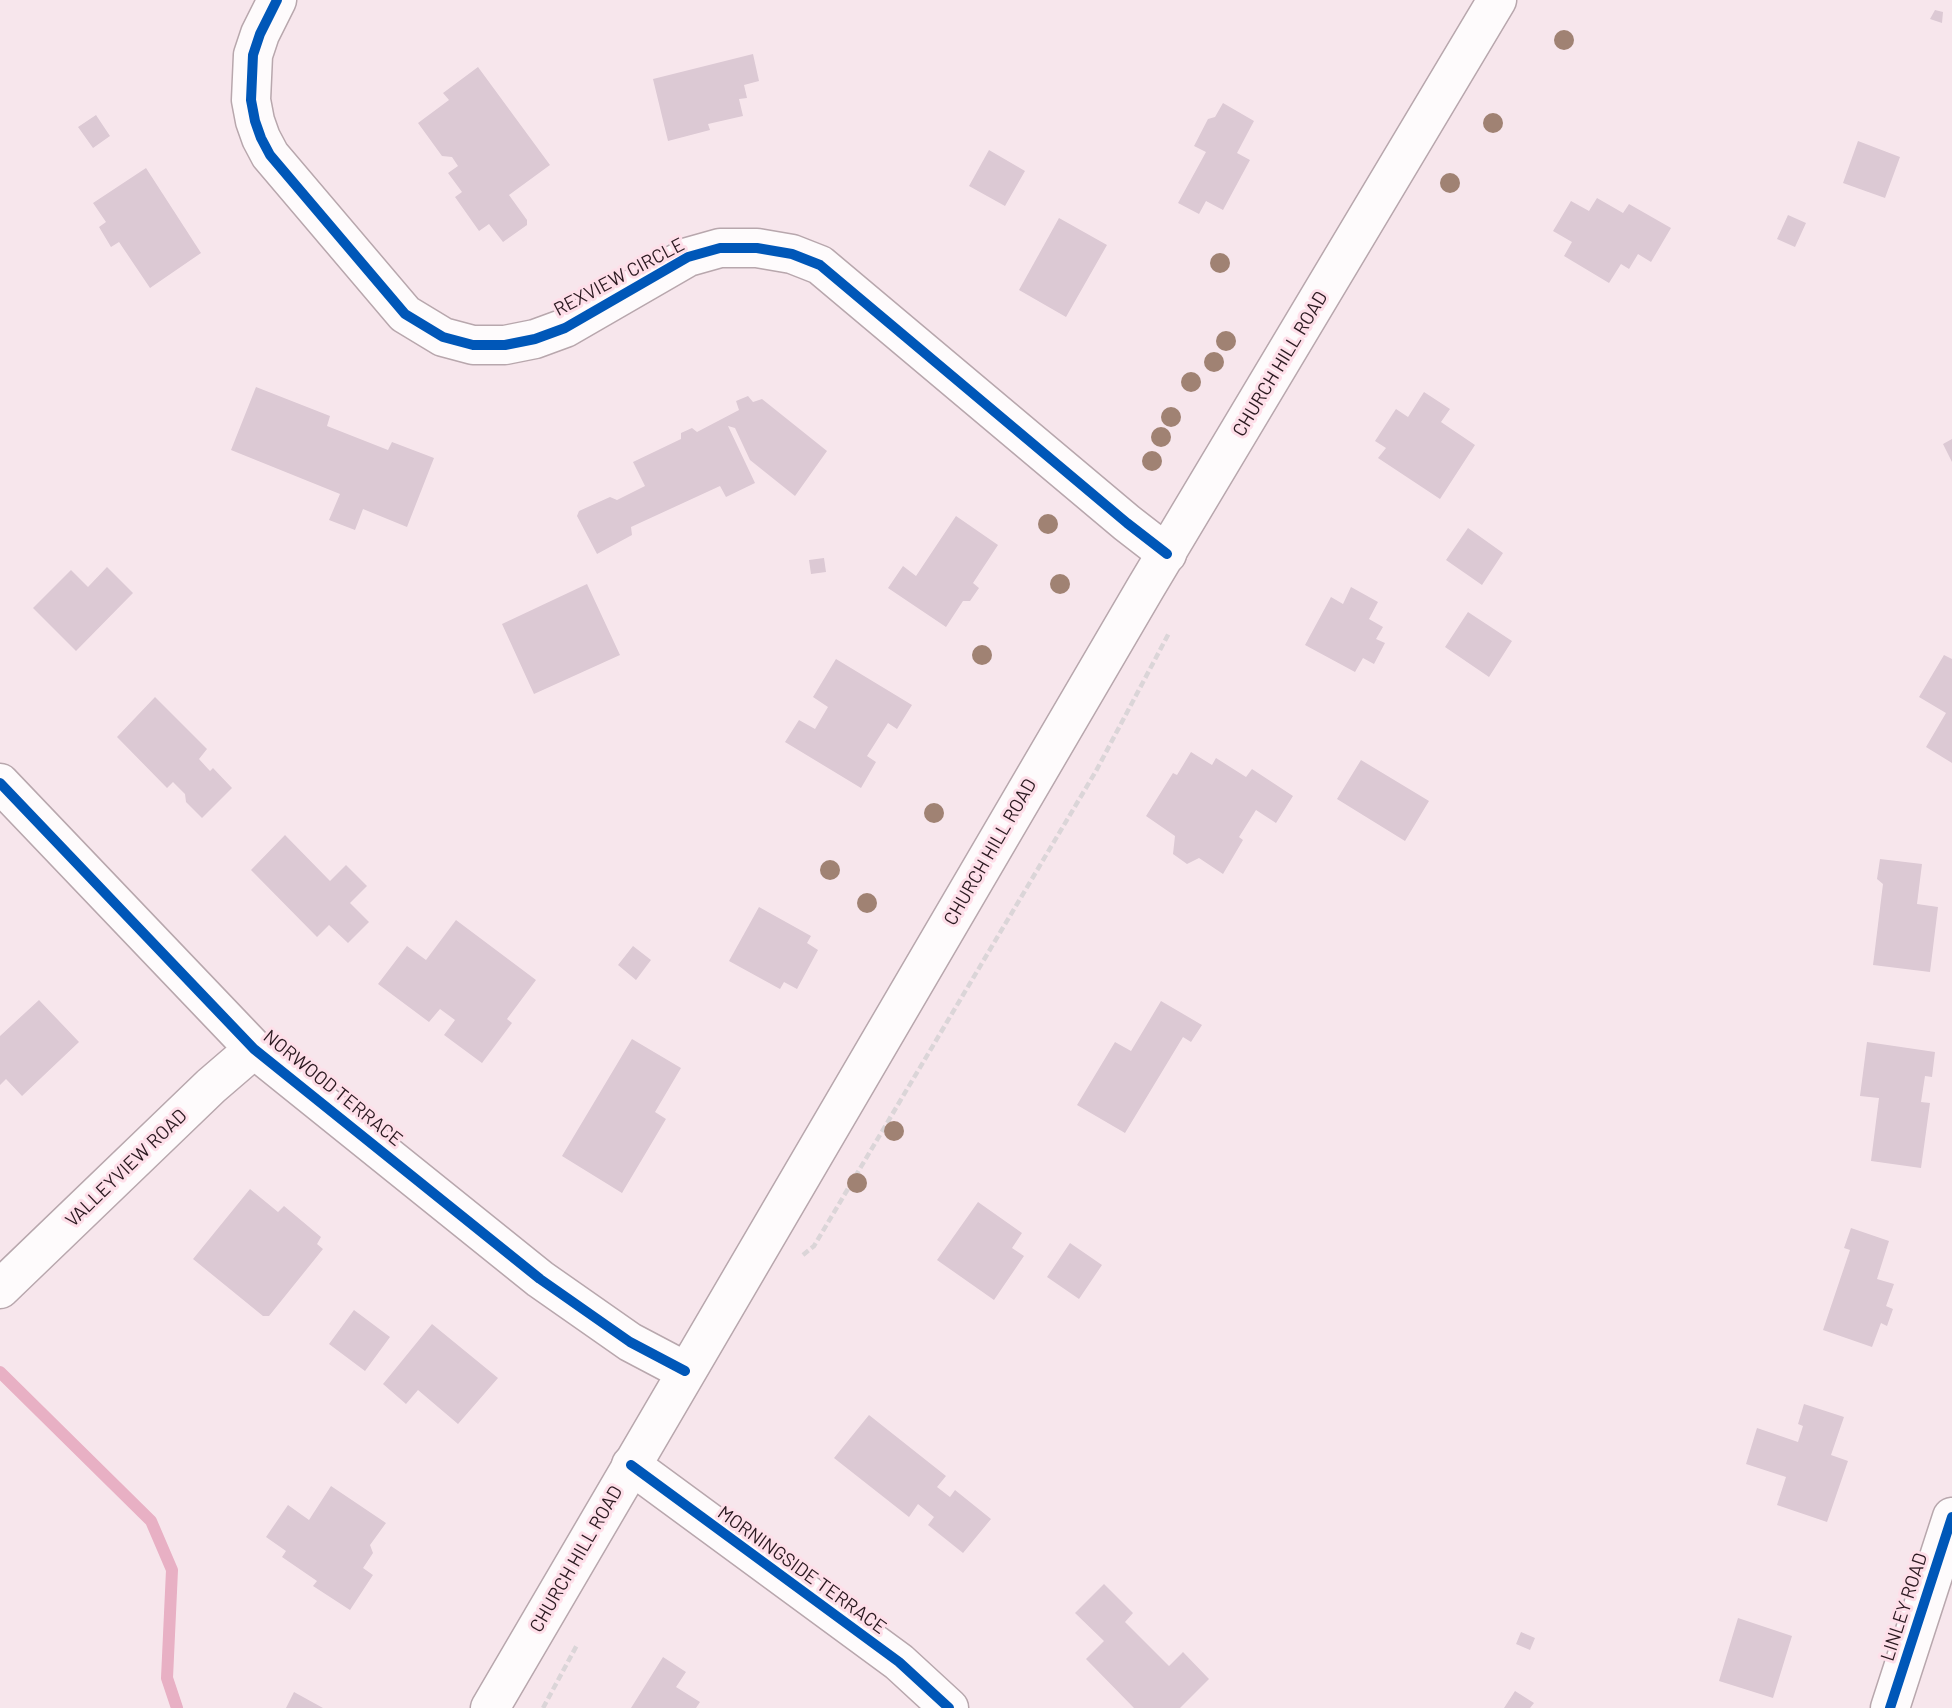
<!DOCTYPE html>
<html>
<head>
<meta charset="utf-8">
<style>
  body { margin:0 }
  canvas { display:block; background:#f7e6ec }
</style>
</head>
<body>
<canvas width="1952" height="1708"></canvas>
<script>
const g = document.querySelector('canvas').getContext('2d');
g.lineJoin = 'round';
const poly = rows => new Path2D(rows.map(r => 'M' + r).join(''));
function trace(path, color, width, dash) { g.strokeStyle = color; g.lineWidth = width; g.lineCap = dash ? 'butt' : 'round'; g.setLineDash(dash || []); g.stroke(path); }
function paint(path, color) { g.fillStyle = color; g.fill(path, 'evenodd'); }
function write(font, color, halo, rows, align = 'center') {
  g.font = font + ' Barlow,sans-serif'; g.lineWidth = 6; g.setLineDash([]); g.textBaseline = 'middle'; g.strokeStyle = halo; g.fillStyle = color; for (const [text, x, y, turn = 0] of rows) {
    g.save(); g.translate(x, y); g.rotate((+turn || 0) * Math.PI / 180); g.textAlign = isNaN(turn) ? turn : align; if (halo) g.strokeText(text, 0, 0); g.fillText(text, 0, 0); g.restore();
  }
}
trace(poly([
  [0,1372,151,1521,172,1570,167,1678,177,1708]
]), '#e8b0c4', 12);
paint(poly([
  [1935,10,1943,12,1942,23,1930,19],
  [753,54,759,81,744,85,747,98,739,99,743,116,708,124,710,130,668,141,653,79],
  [478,67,550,165,509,195,527,220,527,225,503,242,489,224,479,231,455,197,462,192,448,173,458,166,452,157,442,156,418,123,449,100,443,93],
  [1223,103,1254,121,1237,153,1250,160,1223,210,1206,201,1199,214,1178,203,1206,152,1194,146,1208,119,1215,117],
  [96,115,110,136,93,148,78,127],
  [1858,141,1900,157,1885,198,1843,183],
  [989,150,1025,171,1005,206,969,186],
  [146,168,201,253,150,288,119,242,111,247,99,227,106,222,93,203],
  [1597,198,1623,213,1629,204,1671,228,1651,262,1638,254,1629,269,1621,264,1609,283,1564,256,1572,242,1553,231,1571,201,1589,211],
  [1788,215,1806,223,1795,247,1777,239],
  [1059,218,1107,245,1066,317,1019,290],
  [256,387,330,416,327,426,388,450,392,442,434,458,407,527,363,509,355,530,329,520,340,494,231,450],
  [1424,392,1450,409,1441,422,1475,445,1440,499,1378,458,1386,448,1375,441,1396,409,1408,417],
  [748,396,753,402,762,399,827,451,795,496,750,460,735,428,728,426,755,483,726,497,720,486,631,527,632,535,597,554,577,516,579,511,610,497,617,500,645,486,633,462,681,439,681,433,692,428,697,432,739,410,736,401],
  [1952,439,1952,462,1943,444],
  [956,516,998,545,973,583,979,588,970,601,963,601,946,627,888,588,903,566,916,576],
  [1468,528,1503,553,1482,585,1446,560],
  [824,558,826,572,811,574,809,560],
  [107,567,133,593,76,651,33,608,71,570,88,587],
  [587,584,620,655,534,694,502,624],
  [1351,587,1378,602,1369,619,1383,627,1376,639,1385,643,1374,664,1363,658,1355,672,1305,645,1331,597,1343,604],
  [1468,612,1512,641,1489,677,1445,647],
  [1944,655,1952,659,1952,763,1926,747,1946,713,1919,697],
  [836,659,912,705,897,729,888,723,867,756,876,762,861,788,785,742,799,720,815,729,828,707,813,697],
  [155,697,207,749,199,759,210,771,213,768,232,788,202,818,186,802,185,794,173,782,167,788,117,737],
  [1191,752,1212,765,1216,758,1246,777,1252,769,1293,796,1276,823,1256,810,1239,837,1243,840,1223,874,1199,858,1187,864,1173,854,1175,836,1146,816,1173,773,1177,775],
  [1361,760,1429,801,1405,841,1337,799],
  [285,835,330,881,346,865,367,886,350,903,369,922,348,943,329,925,317,937,251,870],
  [1880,859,1922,864,1917,904,1938,907,1930,972,1873,965,1883,884,1877,879],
  [759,907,811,936,807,943,818,950,797,989,784,982,780,989,729,961],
  [456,920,536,980,507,1019,512,1023,482,1063,444,1035,455,1020,440,1009,429,1022,378,984,407,946,426,960],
  [633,946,651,960,636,980,618,965],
  [39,1000,79,1042,22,1096,6,1079,0,1085,0,1036],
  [1161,1001,1202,1025,1191,1042,1183,1037,1125,1133,1077,1105,1115,1042,1131,1051],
  [632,1039,681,1068,655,1112,666,1119,622,1193,562,1156],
  [1867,1042,1935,1052,1932,1077,1925,1076,1921,1102,1930,1103,1921,1168,1871,1161,1879,1098,1860,1096],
  [250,1189,278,1212,284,1206,321,1237,317,1244,323,1249,269,1316,263,1316,193,1259],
  [978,1202,1022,1233,1012,1248,1024,1256,994,1300,937,1260],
  [1851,1228,1889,1241,1877,1279,1894,1284,1886,1306,1893,1309,1887,1326,1881,1323,1872,1347,1823,1330,1850,1250,1844,1248],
  [1070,1243,1102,1265,1079,1299,1047,1277],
  [354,1310,390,1337,365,1371,329,1344],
  [432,1324,498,1378,458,1424,418,1390,406,1404,383,1384],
  [1804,1404,1844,1417,1831,1455,1848,1461,1827,1522,1777,1505,1786,1477,1746,1464,1757,1428,1798,1442,1803,1426,1798,1424],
  [869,1415,946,1476,937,1487,950,1497,955,1490,991,1519,963,1553,928,1525,934,1517,918,1504,909,1517,834,1458],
  [331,1486,386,1523,370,1545,373,1553,363,1568,373,1575,350,1610,313,1586,317,1581,282,1557,286,1551,266,1537,288,1505,309,1520],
  [1104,1584,1133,1613,1125,1622,1169,1666,1183,1652,1209,1679,1180,1708,1134,1708,1086,1659,1104,1641,1075,1613],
  [1738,1618,1792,1636,1773,1698,1719,1681],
  [1521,1632,1535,1638,1530,1650,1516,1644],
  [663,1657,686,1672,676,1687,700,1702,696,1708,631,1708],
  [1515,1691,1534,1703,1530,1708,1504,1708],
  [294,1692,323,1708,286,1708]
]), '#dcc9d4');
const minor = poly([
  [277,0,260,34,253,55,251,100,255,121,261,138,270,155,405,314,443,337,473,345,505,345,535,339,565,328,688,257,720,248,757,248,792,254,820,265,1127,523,1167,554],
  [0,783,254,1049,540,1279,630,1342,685,1371],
  [0,1289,211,1086,254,1049],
  [631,1465,899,1662,949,1708],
  [1890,1708,1952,1517]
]);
const secondary = poly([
  [490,1708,1146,587,1497,0]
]);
trace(minor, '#b8a7ad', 41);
trace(secondary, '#b8a7ad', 41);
trace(poly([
  [803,1255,814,1246,1096,771,1169,633],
  [543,1708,577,1645]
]), '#dbd5d8', 4.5, [7, 3.5]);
trace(minor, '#fefbfc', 38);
trace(secondary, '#fefbfc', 38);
trace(poly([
  [277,0,260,34,253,55,251,100,255,121,261,138,270,155,405,314,443,337,473,345,505,345,535,339,565,328,688,257,720,248,757,248,792,254,820,265,1127,523,1167,554],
  [0,783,254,1049,540,1279,630,1342,685,1371],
  [631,1465,899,1662,949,1708],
  [1890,1708,1952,1517]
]), '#0057b8', 10);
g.fillStyle = '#a08273';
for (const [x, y] of [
  [1564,40],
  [1493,123],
  [1450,183],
  [1220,263],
  [1226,341],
  [1214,362],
  [1191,382],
  [1171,417],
  [1161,437],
  [1152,461],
  [1048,524],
  [1060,584],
  [982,655],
  [934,813],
  [830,870],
  [867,903],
  [894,1131],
  [857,1183]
]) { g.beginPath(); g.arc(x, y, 10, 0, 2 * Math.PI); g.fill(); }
write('19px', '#2a181f', '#fedfe9', [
  ["REXVIEW CIRCLE",619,277,-28],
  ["CHURCH HILL ROAD",1280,364,-59],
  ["CHURCH HILL ROAD",990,852,-60],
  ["NORWOOD TERRACE",333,1088,39],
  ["VALLEYVIEW ROAD",126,1168,-44],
  ["CHURCH HILL ROAD",576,1559,-60],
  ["MORNINGSIDE TERRACE",802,1570,36],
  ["LINLEY ROAD",1904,1607,-72]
]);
</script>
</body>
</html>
